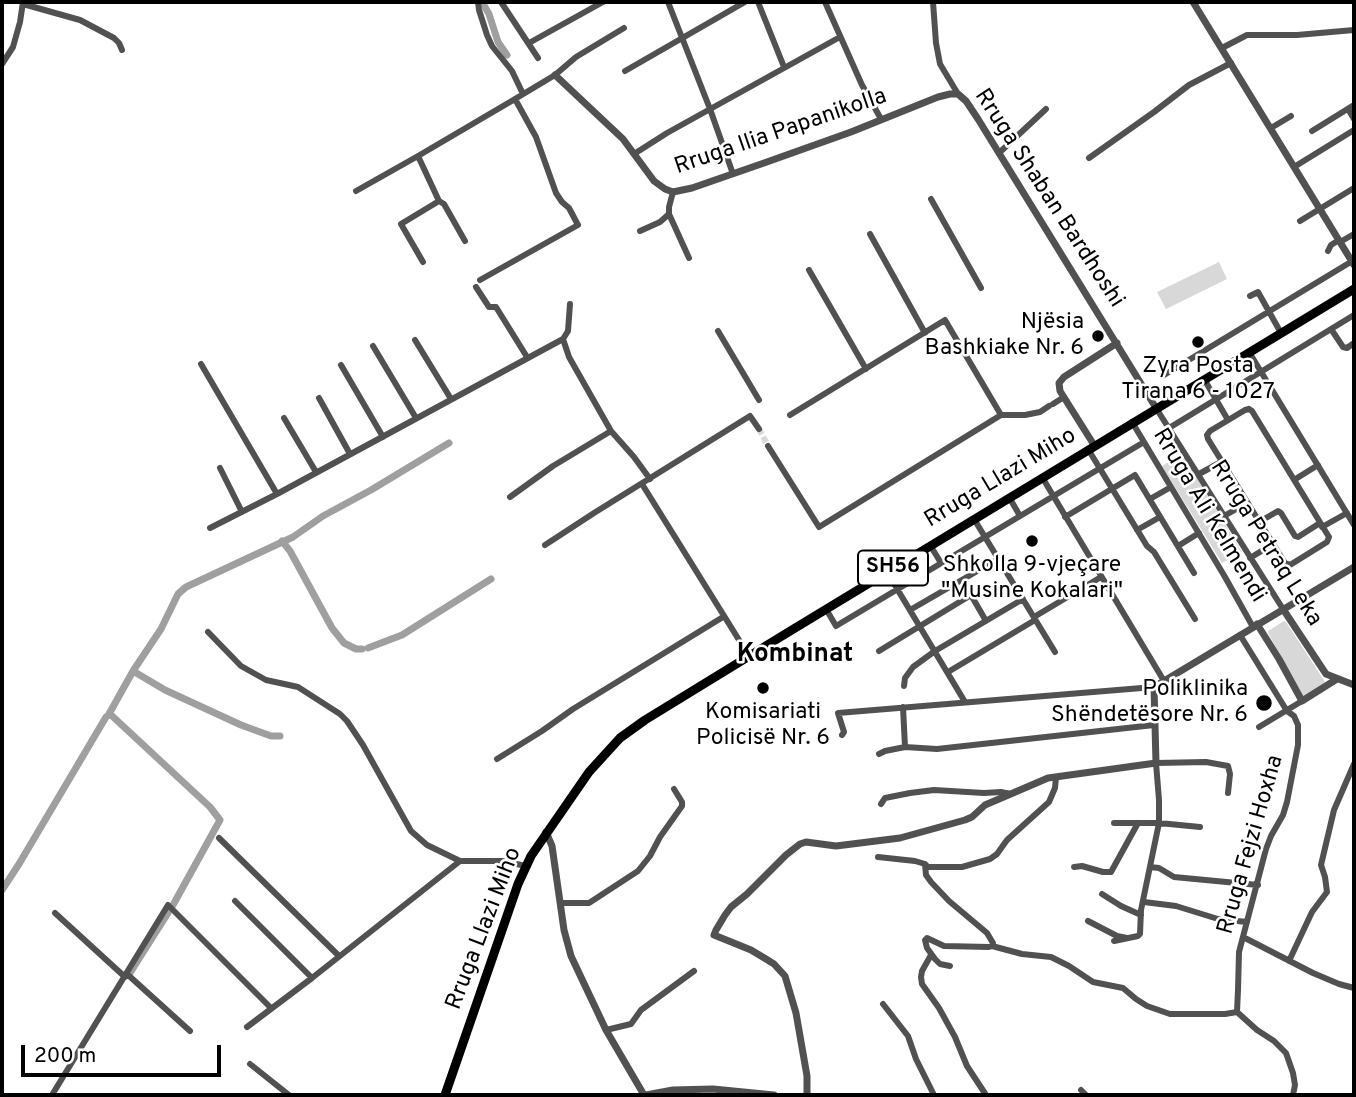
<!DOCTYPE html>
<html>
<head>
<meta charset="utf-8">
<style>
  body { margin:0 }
  #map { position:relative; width:1356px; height:1097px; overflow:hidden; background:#fff; font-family:Overpass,sans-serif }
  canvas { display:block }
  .frame { position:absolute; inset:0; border:4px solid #000; pointer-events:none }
  .scale { position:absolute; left:21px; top:1045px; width:200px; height:32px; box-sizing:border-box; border:4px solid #000; border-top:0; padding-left:9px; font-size:21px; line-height:24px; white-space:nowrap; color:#000; -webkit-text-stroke:5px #fff; paint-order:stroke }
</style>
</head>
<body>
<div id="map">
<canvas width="1356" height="1097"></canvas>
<div class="frame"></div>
<div class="scale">200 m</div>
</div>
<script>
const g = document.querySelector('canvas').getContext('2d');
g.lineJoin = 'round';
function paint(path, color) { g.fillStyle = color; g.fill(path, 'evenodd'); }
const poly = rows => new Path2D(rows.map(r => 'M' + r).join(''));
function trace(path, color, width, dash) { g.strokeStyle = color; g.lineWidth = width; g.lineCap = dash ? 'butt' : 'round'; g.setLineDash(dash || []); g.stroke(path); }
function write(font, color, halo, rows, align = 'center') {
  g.font = font + ' Overpass,sans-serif'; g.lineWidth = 5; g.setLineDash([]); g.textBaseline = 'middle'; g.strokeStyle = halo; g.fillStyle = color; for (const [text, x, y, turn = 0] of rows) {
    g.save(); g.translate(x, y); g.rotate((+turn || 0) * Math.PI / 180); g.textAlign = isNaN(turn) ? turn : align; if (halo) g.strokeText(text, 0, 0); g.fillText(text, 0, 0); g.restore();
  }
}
paint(poly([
  [1219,262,1227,279,1166,309,1157,292],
  [1182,454,1242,552,1222,563,1162,466],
  [1284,621,1286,622,1325,682,1306,697,1303,696,1268,633,1268,631]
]), '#d8d8d8');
trace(poly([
  [482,2,489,14,498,42,507,55],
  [282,541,290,551,332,628,344,643,356,649,362,649],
  [368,648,402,635,491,579],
  [133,671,165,690,241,725,271,736,280,736],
  [109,714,133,671,161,629,178,594,186,587,293,537,323,516,371,490,449,443],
  [2,890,19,864,106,717,110,714,210,807,220,820,173,905],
  [130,973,168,913]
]), '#9f9f9f', 7);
trace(poly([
  [759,429,768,446]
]), '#d9d9d9', 6, [6, 3]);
trace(poly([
  [478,2,479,10,487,35,492,46,512,71,523,94],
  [501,2,538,58],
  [668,2,710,109,733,174],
  [758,2,784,67],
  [825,2,862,85,881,119],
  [933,2,936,43,940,64,958,94],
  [23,4,80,20,114,38,119,43,122,50],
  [529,43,603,2],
  [1222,48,1247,35,1297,35,1354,30],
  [2,64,13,47,20,22,23,2],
  [625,71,745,2],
  [1348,109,1354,119],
  [1271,128,1291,116],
  [1312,131,1354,105],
  [999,153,1046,109],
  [634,154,667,133,840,37],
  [418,156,439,201,401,224,423,262],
  [1089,158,1154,112,1189,85,1231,63],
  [1294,167,1354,130],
  [356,191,418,156,515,99,555,75,576,57,624,28],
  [673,192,669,207,669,214,689,258],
  [931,199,981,288],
  [439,201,444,204,465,241],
  [1300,221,1354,188],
  [640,231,660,222,669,214],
  [870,234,925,333],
  [1340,242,1354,234],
  [1328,251,1331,245,1339,240],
  [809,270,866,369],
  [480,280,578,225,569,208,562,202,556,193,536,137,515,99],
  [476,287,489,307,496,307,527,357],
  [1250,296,1258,292,1281,333],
  [570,304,568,331,563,339,569,357,611,431,634,457,650,479],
  [1331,329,1343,347,1347,348,1354,343],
  [718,331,759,400],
  [415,340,451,399],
  [373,346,416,418],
  [1249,352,1354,525],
  [201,364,277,494],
  [341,365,383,437],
  [1164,375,1354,260],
  [1204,379,1228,420],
  [319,398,350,454],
  [1053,404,1064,397],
  [1156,408,1283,609],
  [1249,409,1252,411,1329,537,1327,542,1290,565,1285,563,1208,439,1207,435,1210,431,1245,410,1249,409],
  [790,415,945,320,1001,415],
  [284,418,316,472],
  [1132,422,1225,577,1253,627],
  [1169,428,1354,315],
  [768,446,819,527,1001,415,1025,415,1040,412,1049,406],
  [1088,449,1147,546,1154,552,1195,619],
  [220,468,242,512],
  [1199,474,1221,462],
  [1042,477,1164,681],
  [1294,480,1318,465],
  [642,484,749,656],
  [510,497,553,466,611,431],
  [1009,497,1020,516],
  [1150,499,1171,487],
  [1224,516,1247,503],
  [1065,517,1135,475,1194,573],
  [974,519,1055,652],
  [1259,522,1278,511,1281,513,1295,536,1298,537,1320,523],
  [1322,527,1347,513],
  [210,528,277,494,563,339],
  [1137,530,1160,517],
  [545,545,594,513,750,416,759,429],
  [930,545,941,563],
  [1178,546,1199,533],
  [1250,558,1273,544],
  [887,572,965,702],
  [826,609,836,626,1144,442],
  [910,610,998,559],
  [1034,617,1101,577],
  [208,632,241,666,266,680,298,687,340,714,347,721,363,745,411,831,427,845,460,861,502,861,526,866],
  [1240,635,1287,711,1294,716,1298,725,1298,745,1287,802,1283,815,1271,836,1266,849,1239,952,1238,990,1237,1012,1257,1030,1274,1041,1286,1053,1293,1073,1295,1085,1293,1095],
  [879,651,971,595,986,621],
  [948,672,1035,620],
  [904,686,905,678,913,667,935,651,1023,599],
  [903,707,905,747],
  [1259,727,1302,701],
  [842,735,844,732,838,713,1154,687],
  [879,754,885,751,905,747,937,749,1154,725],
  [497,759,542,731,573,709,723,617],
  [881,804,885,798,910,793,934,790,984,793,1001,792,1011,794],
  [1114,823,1159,823,1200,827],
  [219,838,339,956],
  [878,857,915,861,925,864,928,867,962,867,990,859,997,854,1007,840,1049,802,1055,788,1056,777],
  [925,864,926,875,931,882,949,901,987,933,993,943,992,946],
  [1074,867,1082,866,1103,872,1111,872,1138,823],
  [1150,867,1159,868,1174,877,1258,885],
  [1102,894,1121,906,1141,915],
  [235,901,312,978],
  [1144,902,1176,906,1218,919,1247,922],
  [560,903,589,903,638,871,650,856,660,837,682,806,682,802,674,789],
  [55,913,125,977],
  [1088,921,1117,936,1127,938],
  [1243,937,1313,973,1339,984,1354,988],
  [1114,941,1138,936,1140,934,1141,910,1159,823,1159,800,1156,763,1206,762,1228,766,1230,774,1228,793],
  [931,955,922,971,921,977,922,984,939,1008,955,1037,967,1066,986,1095],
  [1289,961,1312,912,1327,892,1325,877,1321,865,1334,810,1354,764],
  [950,966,940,964,935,959,927,948,925,940,927,938,944,946,989,947,992,946,1022,954,1051,957,1069,966,1093,982,1123,988,1136,999,1147,1006,1170,1014,1225,1014,1237,1012],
  [127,974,190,1031],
  [883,1004,908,1036,916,1059,934,1095],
  [247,1027,312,978,460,861],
  [606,1030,631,1024,641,1010,694,971],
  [250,1064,289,1095],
  [1081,1090,1086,1095],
  [52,1095,168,905,271,1008]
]), '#515151', 6);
trace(poly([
  [1193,2,1354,265],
  [555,75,623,139,654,181,665,189,673,192,692,188,764,163,851,132,938,97,950,94,958,94,966,101,978,119,1156,408],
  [1094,445,1060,391,1059,383,1064,377,1117,343],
  [1283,609,1326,674,1354,685],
  [1257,624,1279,659,1302,701,1337,679],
  [546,832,552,846,564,930,571,956,606,1030,644,1095],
  [646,1095,673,1090,713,1089,774,1095],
  [807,1095,807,1076,796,1013,785,976,774,964,766,959,751,950,714,935,716,930,725,915,731,907,747,894,786,855,800,844,806,842,836,846,900,838,965,820,972,817,985,805,1048,778,1156,763,1154,687,1354,567]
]), '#515151', 7);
trace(poly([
  [445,1095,518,884,531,856,589,772,620,738,645,720,782,636,1354,289]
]), '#000', 9);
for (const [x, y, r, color] of [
  [1098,336,7,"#000"],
  [1198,342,7,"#000"],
  [1032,541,7,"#000"],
  [763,688,7,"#000"],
  [1264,703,9,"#000"]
]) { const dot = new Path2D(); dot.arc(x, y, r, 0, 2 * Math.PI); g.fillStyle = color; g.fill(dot); trace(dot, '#fff', 2.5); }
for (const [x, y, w] of [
  [893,568,70]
]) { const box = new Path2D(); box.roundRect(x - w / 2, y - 17.5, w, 35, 5); g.fillStyle = '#fff'; g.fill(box); trace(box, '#000', 2); }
write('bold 21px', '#000', null, [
  ["SH56",893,568]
]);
write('23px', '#000', '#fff', [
  ["Rruga Ilia Papanikolla",781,133,-19],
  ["Rruga Shaban Bardhoshi",1048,199,57],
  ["Rruga Llazi Miho",1001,479,-31],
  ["Rruga Ali Kelmendi",1208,516,59],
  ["Rruga Petraq Leka",1265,544,58],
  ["Rruga Fejzi Hoxha",1252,845,-74],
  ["Rruga Llazi Miho",485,929,-69]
]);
write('23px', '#000', '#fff', [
  ["Njësia",1084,323,"right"],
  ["Bashkiake Nr. 6",1084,349,"right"],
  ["Zyra Posta",1198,367],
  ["Tirana 6 - 1027",1198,393],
  ["Shkolla 9-vjeçare",1032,566],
  ["\"Musine Kokalari\"",1032,592],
  ["Poliklinika",1248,690,"right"],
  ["Shëndetësore Nr. 6",1248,716,"right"],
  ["Komisariati",763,713],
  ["Policisë Nr. 6",763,739]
]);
write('bold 26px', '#000', '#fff', [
  ["Kombinat",795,656]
]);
</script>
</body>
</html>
